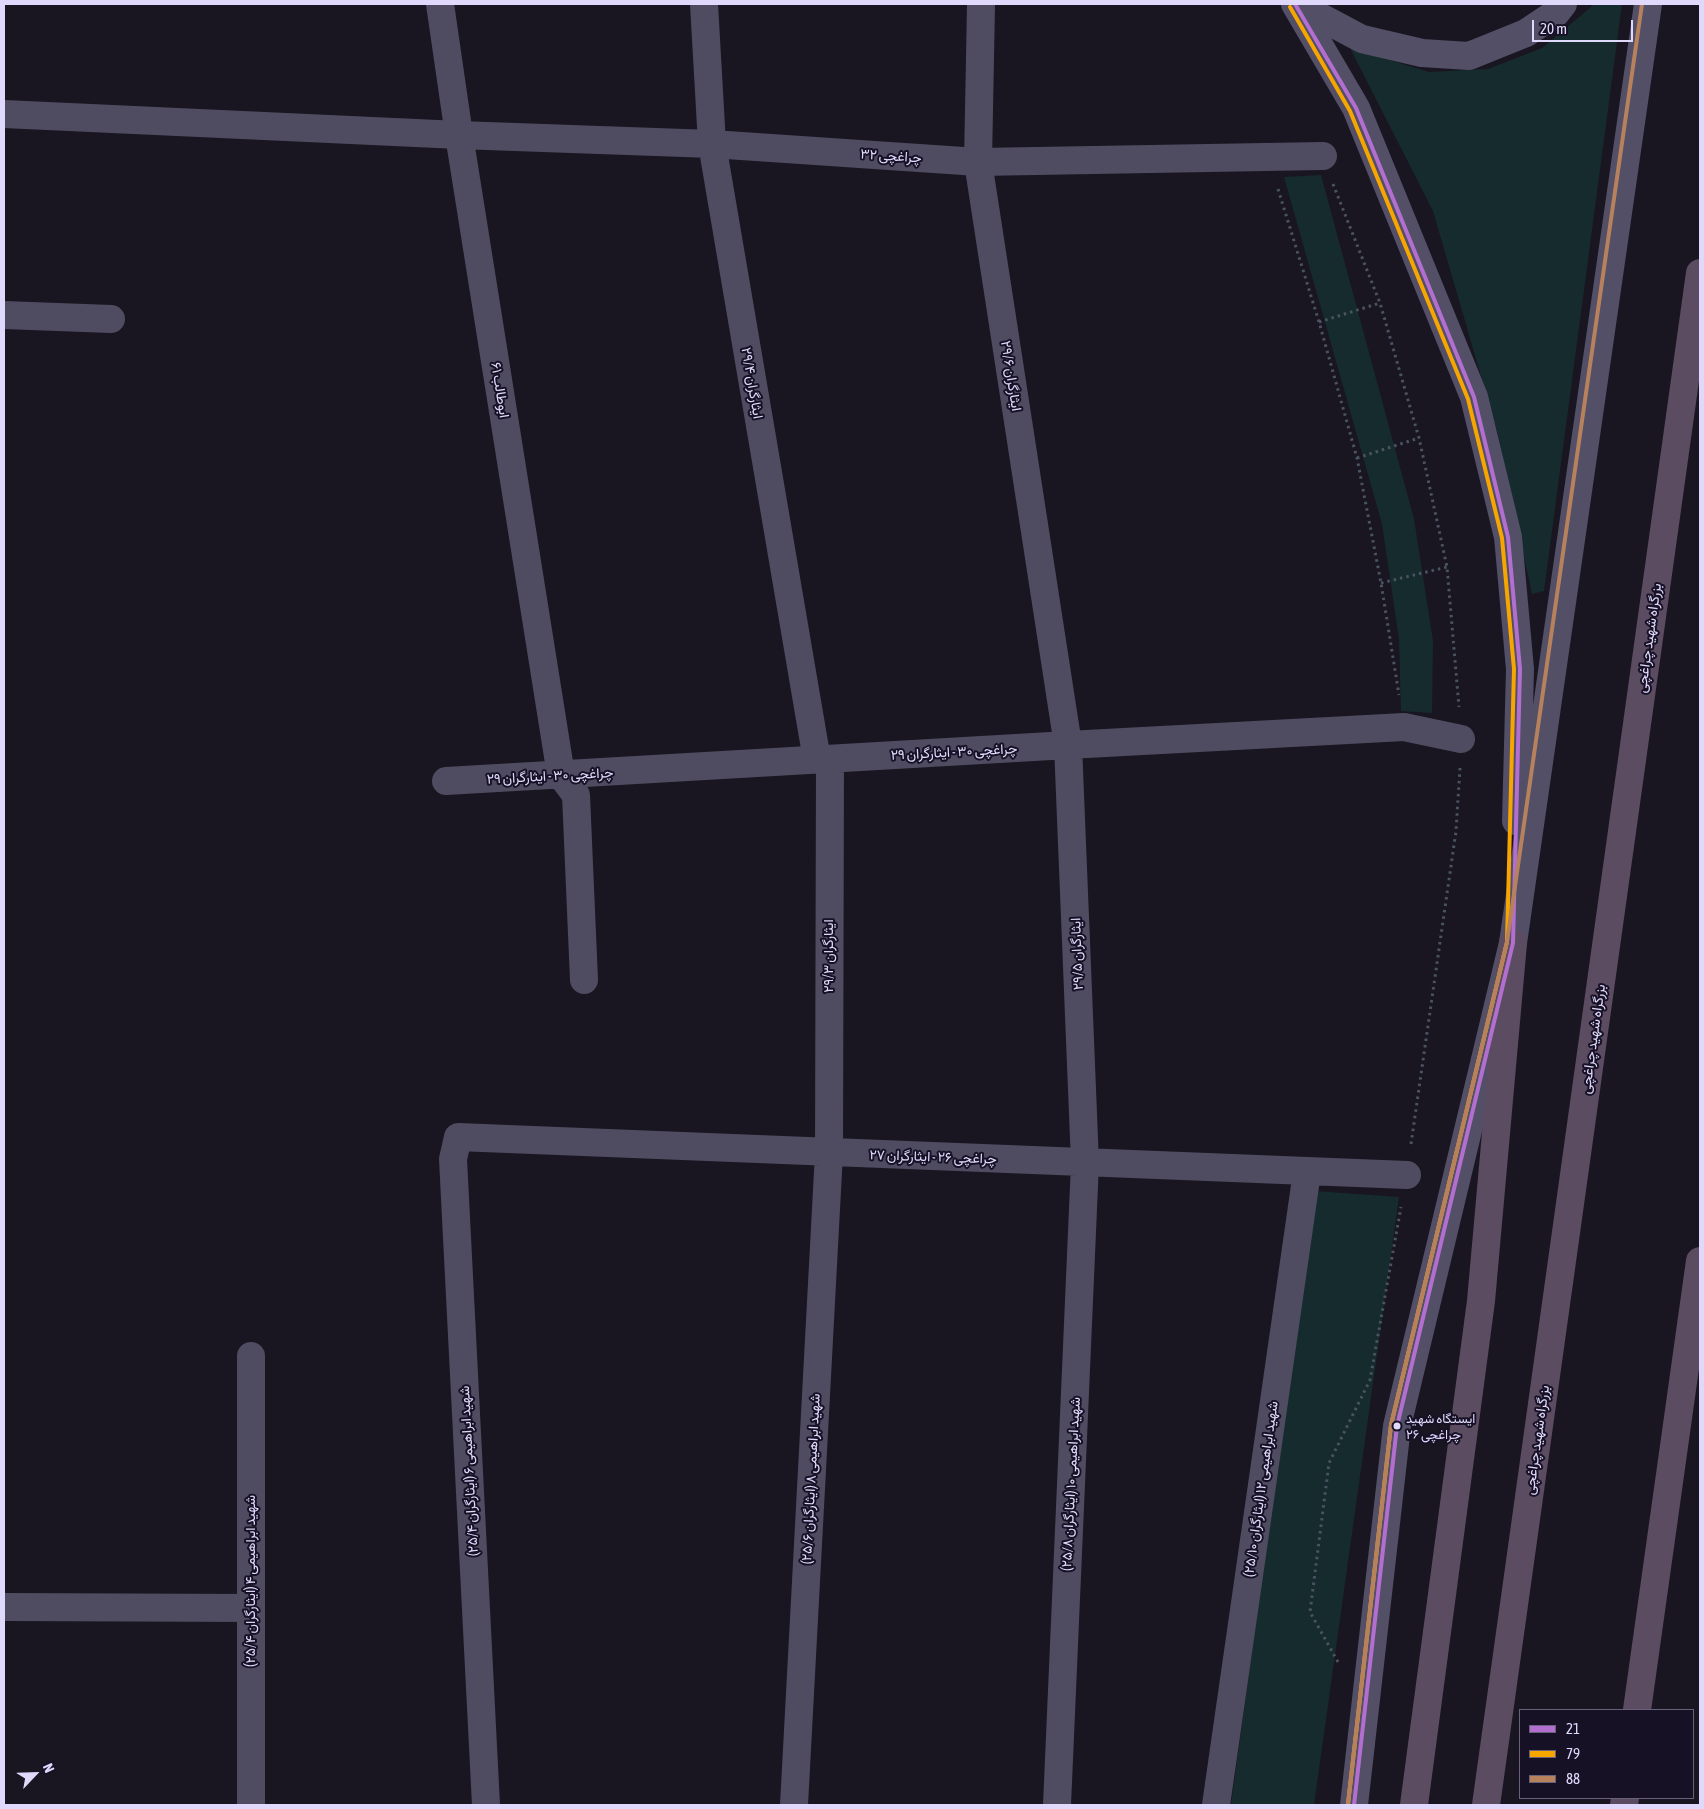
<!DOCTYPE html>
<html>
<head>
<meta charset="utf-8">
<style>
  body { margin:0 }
  #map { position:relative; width:1704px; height:1809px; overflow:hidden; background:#191621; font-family:"Asap Condensed",sans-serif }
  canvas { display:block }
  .frame { position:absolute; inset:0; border:5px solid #e0d9fc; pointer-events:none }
  .legend { position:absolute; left:1519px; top:1709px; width:175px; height:90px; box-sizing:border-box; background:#171126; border:1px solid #67617c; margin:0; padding:6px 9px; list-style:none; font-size:15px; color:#e0d9fc }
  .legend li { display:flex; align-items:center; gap:10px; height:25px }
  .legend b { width:25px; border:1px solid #67617c }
  .north { position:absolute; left:10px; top:1749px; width:50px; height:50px; -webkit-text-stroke:4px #171126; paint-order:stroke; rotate:66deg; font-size:14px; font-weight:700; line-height:20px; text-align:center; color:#e0d9fc }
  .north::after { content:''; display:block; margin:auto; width:18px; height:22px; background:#e0d9fc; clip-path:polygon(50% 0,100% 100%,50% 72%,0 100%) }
  .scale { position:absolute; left:1532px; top:20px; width:101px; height:22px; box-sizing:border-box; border:2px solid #e0d9fc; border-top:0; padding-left:6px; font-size:15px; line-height:18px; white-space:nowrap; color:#e0d9fc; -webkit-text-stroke:4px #171126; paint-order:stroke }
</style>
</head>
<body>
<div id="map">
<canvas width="1704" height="1809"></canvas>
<div class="frame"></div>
<ul class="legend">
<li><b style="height:6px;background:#b36fd0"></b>21</li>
<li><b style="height:6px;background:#f7a600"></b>79</li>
<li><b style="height:6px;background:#b6815c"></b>88</li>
</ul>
<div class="north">N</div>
<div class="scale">20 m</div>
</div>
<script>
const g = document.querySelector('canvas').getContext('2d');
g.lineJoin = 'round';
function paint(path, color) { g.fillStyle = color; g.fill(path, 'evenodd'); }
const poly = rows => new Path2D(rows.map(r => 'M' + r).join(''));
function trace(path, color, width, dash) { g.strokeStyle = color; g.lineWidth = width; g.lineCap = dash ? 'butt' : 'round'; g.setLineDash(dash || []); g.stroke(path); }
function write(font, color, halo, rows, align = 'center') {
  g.font = font + ' "Asap Condensed",Vazirmatn,sans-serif'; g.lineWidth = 4; g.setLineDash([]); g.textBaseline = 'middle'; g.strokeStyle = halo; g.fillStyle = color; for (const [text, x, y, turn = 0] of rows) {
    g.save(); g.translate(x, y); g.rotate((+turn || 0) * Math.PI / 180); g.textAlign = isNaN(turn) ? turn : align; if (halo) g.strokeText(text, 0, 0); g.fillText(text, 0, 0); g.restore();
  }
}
paint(poly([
  [1593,4,1622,4,1544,591,1532,594,1497,431,1433,211,1350,48,1429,72,1488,69,1542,48,1591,7],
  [1321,175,1414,519,1433,641,1432,713,1401,711,1399,639,1382,524,1284,177],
  [1315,1191,1399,1197,1314,1805,1231,1805]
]), '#162b2e');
trace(poly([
  [1333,184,1380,303,1419,438,1447,567,1459,707],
  [1278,189,1319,322,1357,458,1381,583,1399,695],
  [1319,322,1380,303],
  [1357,458,1419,438],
  [1381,583,1447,567],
  [1411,1144,1456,831,1460,768],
  [1338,1662,1310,1612,1329,1463,1370,1380,1401,1207]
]), '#4a5362', 3, [2.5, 4]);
trace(poly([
  [440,4,459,135,561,775,576,795,584,980],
  [704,4,712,144,817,760],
  [981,5,978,162,1068,745,1085,1163,1057,1805],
  [4,114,459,135,712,144,978,162,1323,156],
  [4,315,111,319],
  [446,781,1068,745,1404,727,1461,739],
  [4,1607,251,1608],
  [251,1805,251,1356],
  [486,1805,453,1159,458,1137,1407,1175],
  [794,1805,829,1153,830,759],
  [1216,1805,1307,1172]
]), '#4f4c61', 28);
trace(poly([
  [1295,4,1356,108,1474,397,1508,537,1520,669,1516,821],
  [1296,4,1362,39,1422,53,1469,56,1526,33,1556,13,1563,4],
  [1354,1805,1397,1426,1513,943,1648,4]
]), '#524f67', 28);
trace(poly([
  [1637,1710,1700,1261],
  [1414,1805,1481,1301,1513,943],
  [1486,1805,1700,273],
  [1624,1805,1625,1798]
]), '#5b4c62', 28);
trace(poly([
  [1295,4,1356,108,1474,397,1508,537,1520,669,1513,943,1397,1426,1354,1805]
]), '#b36fd0', 4);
trace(poly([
  [1290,7,1350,111,1468,399,1502,538,1514,669,1507,942,1391,1425,1348,1804]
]), '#f7a600', 4);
trace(poly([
  [1348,1804,1391,1425,1507,942,1642,4]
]), '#b6815c', 4);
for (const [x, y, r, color] of [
  [1397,1426,4.5,"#e0d9fc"]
]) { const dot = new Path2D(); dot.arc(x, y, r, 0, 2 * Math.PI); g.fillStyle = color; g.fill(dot); trace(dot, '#171126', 2); }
write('13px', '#e0d9fc', '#171126', [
  ["ایستگاه شهید",1406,1419],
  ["چراغچی ۲۶",1406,1435]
], 'left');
write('14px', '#e0d9fc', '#171126', [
  ["چراغچی ۳۲",891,156,4],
  ["ایثارگران ۲۹/۶",1011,376,81],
  ["ایثارگران ۲۹/۴",752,383,80],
  ["ابوطالب ۶۱",500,390,81],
  ["بزرگراه شهید چراغچی",1649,638,-82],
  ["چراغچی ۳۰ - ایثارگران ۲۹",954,752,-3],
  ["چراغچی ۳۰ - ایثارگران ۲۹",550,776,-3],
  ["ایثارگران ۲۹/۵",1077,954,-92],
  ["ایثارگران ۲۹/۳",829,956,-90],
  ["بزرگراه شهید چراغچی",1593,1039,-82],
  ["چراغچی ۲۶ - ایثارگران ۲۷",933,1157,2],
  ["بزرگراه شهید چراغچی",1537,1440,-82],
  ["شهید ابراهیمی ۶ (ایثارگران ۲۵/۴)",469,1471,-93],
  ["شهید ابراهیمی ۸ (ایثارگران ۲۵/۶)",811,1479,-87],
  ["شهید ابراهیمی ۱۰ (ایثارگران ۲۵/۸)",1071,1484,-87],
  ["شهید ابراهیمی ۱۲ (ایثارگران ۲۵/۱۰)",1261,1489,-82],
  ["شهید ابراهیمی ۴ (ایثارگران ۲۵/۴)",251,1581,-90]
]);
</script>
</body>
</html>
